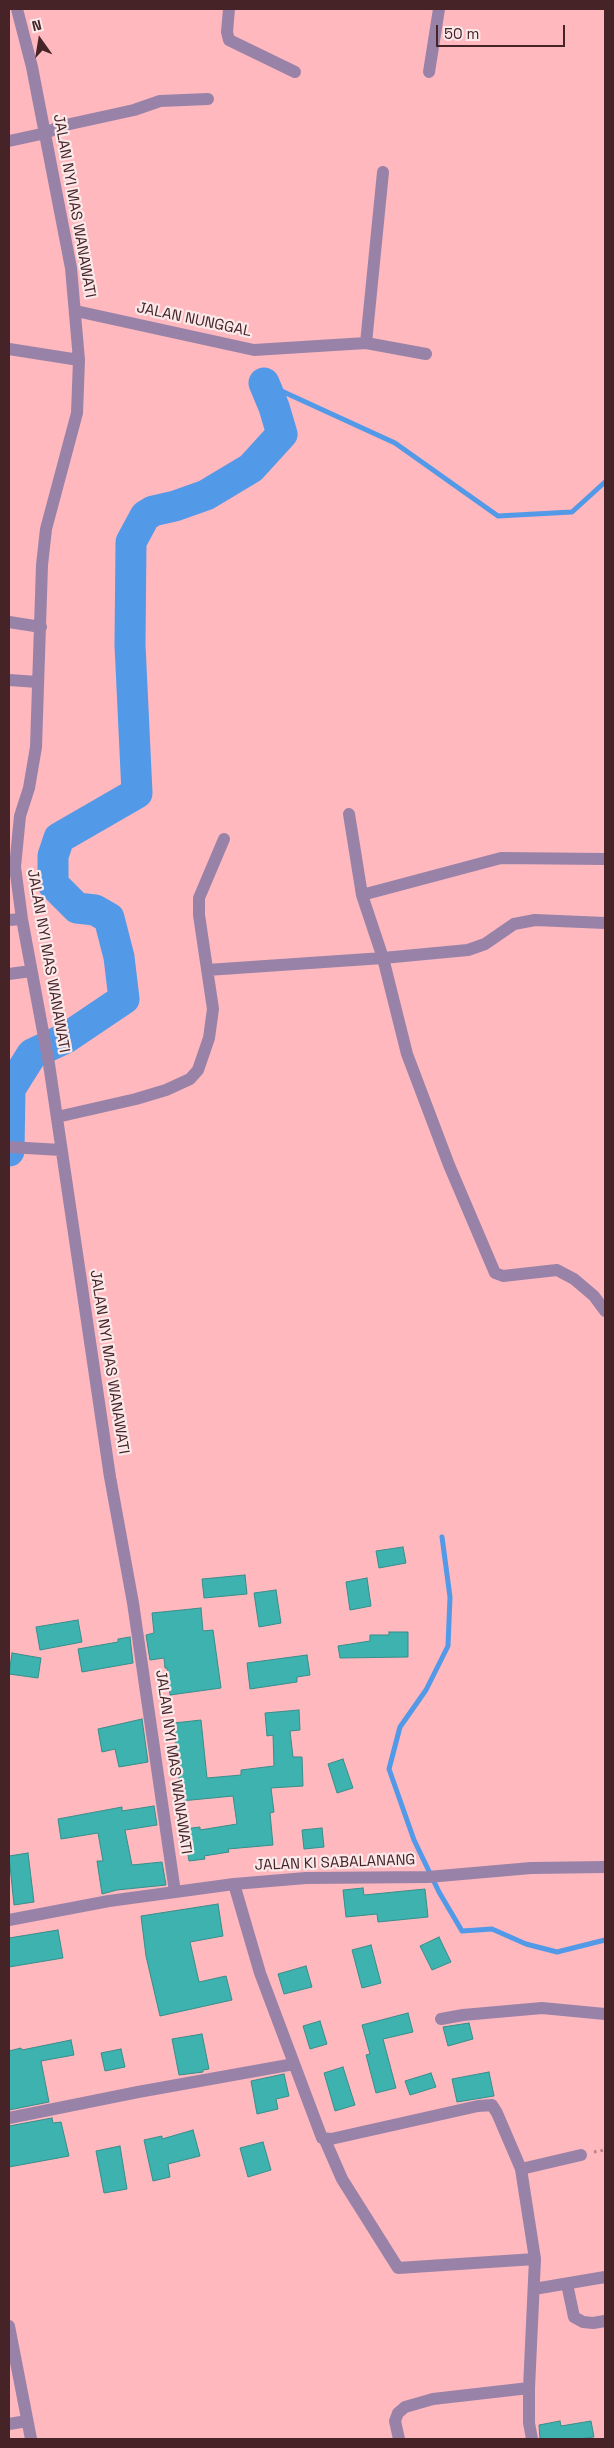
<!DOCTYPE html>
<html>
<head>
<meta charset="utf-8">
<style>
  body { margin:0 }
  #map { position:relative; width:614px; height:2448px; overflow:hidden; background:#feb8be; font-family:"Space Grotesk",sans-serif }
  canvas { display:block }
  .frame { position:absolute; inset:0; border:10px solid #452327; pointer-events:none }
  .north { position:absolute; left:15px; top:15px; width:50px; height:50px; -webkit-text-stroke:4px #fbe9ea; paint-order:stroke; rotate:347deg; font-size:14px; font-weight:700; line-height:20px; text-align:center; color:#452327 }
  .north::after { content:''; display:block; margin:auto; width:18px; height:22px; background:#452327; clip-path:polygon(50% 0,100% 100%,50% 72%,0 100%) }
  .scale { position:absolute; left:436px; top:25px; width:129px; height:22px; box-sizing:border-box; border:2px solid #452327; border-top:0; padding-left:6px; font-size:15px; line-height:18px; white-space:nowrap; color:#452327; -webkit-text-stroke:4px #fbe9ea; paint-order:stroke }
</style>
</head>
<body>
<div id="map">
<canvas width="614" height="2448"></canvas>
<div class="frame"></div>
<div class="north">N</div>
<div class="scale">50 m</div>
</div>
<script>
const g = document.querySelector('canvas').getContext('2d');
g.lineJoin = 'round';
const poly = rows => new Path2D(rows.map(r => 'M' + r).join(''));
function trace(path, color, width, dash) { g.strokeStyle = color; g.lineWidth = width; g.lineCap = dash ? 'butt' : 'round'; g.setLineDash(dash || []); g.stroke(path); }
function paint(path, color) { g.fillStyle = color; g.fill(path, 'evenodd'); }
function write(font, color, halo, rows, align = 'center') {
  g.font = font + ' "Space Grotesk",sans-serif'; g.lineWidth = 4.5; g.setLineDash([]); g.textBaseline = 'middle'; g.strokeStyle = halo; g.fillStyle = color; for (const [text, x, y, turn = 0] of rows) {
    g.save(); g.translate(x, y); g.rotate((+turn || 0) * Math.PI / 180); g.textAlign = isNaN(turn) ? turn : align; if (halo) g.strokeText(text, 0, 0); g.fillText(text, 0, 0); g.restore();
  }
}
trace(poly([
  [264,383,395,443,498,516,572,512,605,482],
  [442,1537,450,1597,448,1646,426,1690,400,1727,389,1769,414,1840,439,1892,462,1931,492,1929,526,1944,557,1952,605,1940]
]), '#5299e8', 5);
trace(poly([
  [9,1151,10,1089,32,1054,66,1038,124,999,119,957,109,918,95,910,77,908,53,884,53,856,59,838,137,793,130,645,131,542,145,516,153,511,175,506,206,495,251,468,282,434,274,407,264,383]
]), '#5299e8', 31);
const building = poly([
  [403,1547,406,1563,379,1568,376,1551,403,1547],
  [245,1575,247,1594,204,1598,202,1579,245,1575],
  [367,1578,371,1606,350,1610,346,1582,367,1578],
  [276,1590,281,1623,259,1627,254,1593,276,1590],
  [201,1608,203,1631,213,1630,221,1688,170,1695,167,1668,165,1668,164,1658,150,1660,146,1635,154,1633,152,1613,201,1608],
  [78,1620,82,1642,40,1650,36,1627,78,1620],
  [389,1632,408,1632,408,1657,340,1658,338,1646,370,1641,370,1635,389,1635,389,1632],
  [130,1637,133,1663,82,1672,78,1649,118,1642,118,1639,130,1637],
  [12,1653,41,1658,38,1678,9,1674,12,1653],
  [307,1655,310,1675,297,1677,297,1682,250,1689,247,1663,307,1655],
  [299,1710,300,1730,290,1731,293,1757,302,1757,303,1786,271,1788,274,1812,270,1813,273,1845,228,1849,229,1852,204,1856,205,1859,189,1861,184,1829,200,1827,200,1830,237,1824,233,1796,181,1801,174,1723,201,1720,207,1778,241,1775,241,1770,274,1766,273,1735,267,1736,265,1713,299,1710],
  [142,1719,148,1762,119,1767,115,1749,102,1752,98,1729,142,1719],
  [343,1759,353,1788,337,1793,328,1764,343,1759],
  [154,1806,157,1825,125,1830,132,1865,162,1862,166,1885,117,1890,102,1894,97,1861,103,1861,98,1833,61,1839,58,1819,122,1807,122,1811,154,1806],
  [322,1828,324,1847,304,1849,302,1830,322,1828],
  [28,1853,34,1902,14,1905,9,1856,28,1853],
  [363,1888,364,1895,425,1889,428,1917,378,1922,377,1914,346,1917,343,1890,363,1888],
  [218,1904,223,1936,190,1942,199,1982,226,1976,232,2000,160,2016,146,1956,141,1916,218,1904],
  [58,1930,63,1958,9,1967,9,1938,58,1930],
  [439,1937,451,1962,432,1970,420,1946,439,1937],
  [371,1945,381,1983,362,1988,352,1950,371,1945],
  [306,1966,312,1987,284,1994,278,1974,306,1966],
  [408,2013,413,2032,383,2039,396,2088,376,2093,366,2055,370,2054,362,2025,408,2013],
  [320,2021,327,2044,310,2049,303,2026,320,2021],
  [469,2023,473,2039,448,2046,443,2027,469,2023],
  [202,2034,209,2069,203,2070,203,2072,179,2075,172,2039,202,2034],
  [71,2040,74,2055,41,2061,49,2102,9,2110,9,2051,21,2048,22,2050,71,2040],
  [121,2049,125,2067,105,2071,101,2053,121,2049],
  [343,2067,355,2105,335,2111,324,2073,343,2067],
  [489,2072,494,2096,457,2102,452,2079,489,2072],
  [431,2073,436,2087,410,2095,405,2081,431,2073],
  [284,2074,289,2096,276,2099,278,2109,257,2114,251,2081,284,2074],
  [52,2118,53,2123,61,2122,69,2156,9,2167,9,2126,52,2118],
  [193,2130,200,2156,168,2164,170,2177,153,2181,144,2140,162,2136,162,2139,193,2130],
  [263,2142,271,2170,248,2177,240,2148,263,2142],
  [120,2146,127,2189,104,2193,96,2151,120,2146],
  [560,2421,561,2426,591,2421,594,2437,579,2439,540,2439,539,2425,560,2421]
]);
paint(building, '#3db2af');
trace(building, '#378e8b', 1);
trace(poly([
  [594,2152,605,2150]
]), '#ba8186', 3, [2.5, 4]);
trace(poly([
  [17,9,32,67,71,268,79,360,77,413,46,529,42,565,36,747,29,788,20,816,15,867,22,919,49,1064,110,1477,133,1603,175,1892],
  [229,9,227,32,229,40,295,72],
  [429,72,439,9],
  [9,141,46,133,61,126,134,110,160,101,208,99],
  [76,311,254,350,366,343,426,354],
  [366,343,383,172],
  [9,349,79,360],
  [9,622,41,627],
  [9,680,38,682],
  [349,814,362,895,383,958,407,1054,449,1165,495,1273,503,1276,557,1270,574,1279,594,1296,605,1311],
  [362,895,501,858,605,859],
  [9,920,22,919],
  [207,970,383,958,468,950,485,944,514,924,535,920,605,923],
  [9,974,31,971],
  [57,1117,136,1099,166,1090,190,1079,198,1070,209,1038,213,1009,199,915,199,898,224,839],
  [9,1147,61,1150],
  [234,1884,260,1973,322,2138,331,2139,478,2106,492,2105,497,2113,521,2169,535,2259,529,2388,529,2423,532,2439],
  [9,1920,109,1901,234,1884,306,1878,428,1877,531,1868,605,1867],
  [441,2019,463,2015,542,2008,605,2014],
  [9,2118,138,2092,294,2064],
  [325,2140,342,2179,398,2268,535,2259],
  [521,2169,581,2155],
  [567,2284,574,2317,583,2322,593,2323,605,2321],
  [534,2289,605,2277],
  [9,2326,31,2439],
  [9,2424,27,2421],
  [399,2439,395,2421,398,2413,405,2407,433,2399,529,2388]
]), '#9982a8', 12);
write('15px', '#452327', '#fbe9ea', [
  ["JALAN NYI MAS WANAWATI",74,206,80],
  ["JALAN NUNGGAL",194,320,12],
  ["JALAN NYI MAS WANAWATI",48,961,80],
  ["JALAN NYI MAS WANAWATI",109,1362,81],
  ["JALAN NYI MAS WANAWATI",173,1762,82],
  ["JALAN KI SABALANANG",335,1863,-2]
]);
</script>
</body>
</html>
